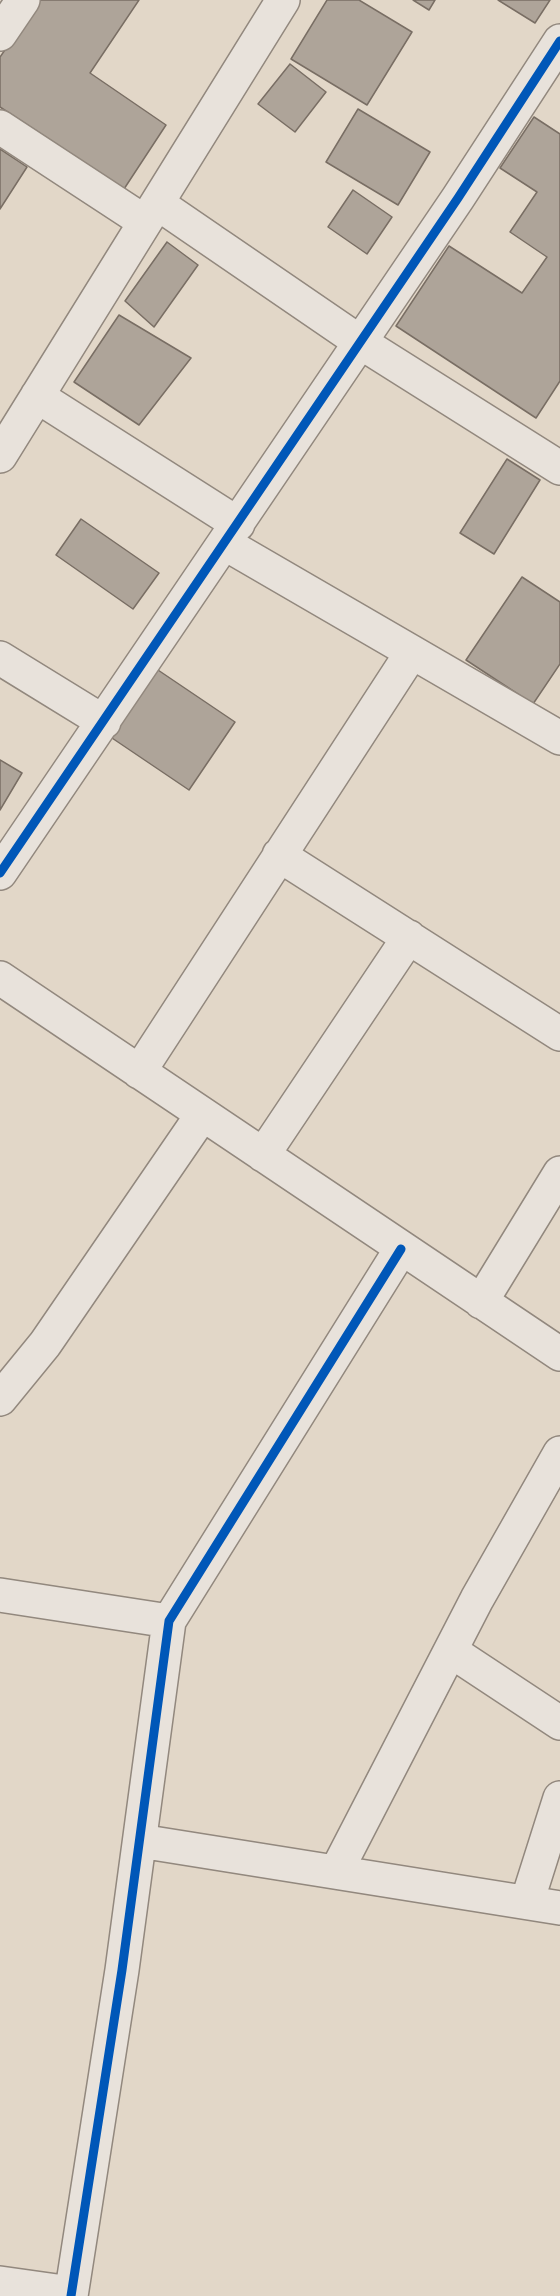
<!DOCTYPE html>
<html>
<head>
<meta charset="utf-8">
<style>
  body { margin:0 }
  canvas { display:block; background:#e2d7c8 }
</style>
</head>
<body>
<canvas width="560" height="2296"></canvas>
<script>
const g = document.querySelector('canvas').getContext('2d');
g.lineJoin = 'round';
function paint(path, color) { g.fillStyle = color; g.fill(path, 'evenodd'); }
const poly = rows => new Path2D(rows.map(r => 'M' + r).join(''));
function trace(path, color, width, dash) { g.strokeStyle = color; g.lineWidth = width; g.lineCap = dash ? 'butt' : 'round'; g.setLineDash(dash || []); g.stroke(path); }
const building = poly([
  [40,0,139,0,90,73,166,125,124,189,0,107,0,57,40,0],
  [327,0,359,0,412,32,367,105,291,59,327,0],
  [413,0,435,0,429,10,413,0],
  [498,0,550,0,535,23,498,0],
  [290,64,326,92,295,132,258,104,290,64],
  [358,109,430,152,398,205,326,162,358,109],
  [534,117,560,134,560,381,536,418,396,326,449,246,522,293,547,257,510,232,537,192,500,168,534,117],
  [0,149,27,167,0,209,0,149],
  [353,190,392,217,367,254,328,227,353,190],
  [167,242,198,265,154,327,125,301,167,242],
  [119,315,191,358,139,425,74,382,119,315],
  [507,459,540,480,494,554,460,533,507,459],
  [81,519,159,573,133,609,56,555,81,519],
  [522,577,560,602,560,664,533,704,466,660,522,577],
  [155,668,235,722,189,790,109,736,155,668],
  [0,760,22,773,0,810,0,760]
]);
paint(building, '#aea499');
trace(building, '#796e64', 1.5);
const minor = poly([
  [0,34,23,0],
  [0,127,145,222],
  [157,203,360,342,560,468],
  [37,396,238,524],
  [0,456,283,0],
  [224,543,560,738],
  [0,658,104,722],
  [279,855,560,1034],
  [0,873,458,198,560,41],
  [0,978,560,1354],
  [139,1072,412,652],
  [263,1155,409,937],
  [481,1302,560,1173],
  [0,1399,45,1344,202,1115],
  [0,1595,169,1621],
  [451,1651,560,1723],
  [140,1841,560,1908],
  [336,1872,477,1599,560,1453],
  [527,1902,560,1798],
  [0,2283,71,2293],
  [71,2296,122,1970,169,1621,401,1249]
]);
trace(minor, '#92887e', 36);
trace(minor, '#e8e2db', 33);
trace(poly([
  [0,873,458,198,560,41],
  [71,2296,122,1970,169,1621,401,1249]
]), '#0057b8', 9);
</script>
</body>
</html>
